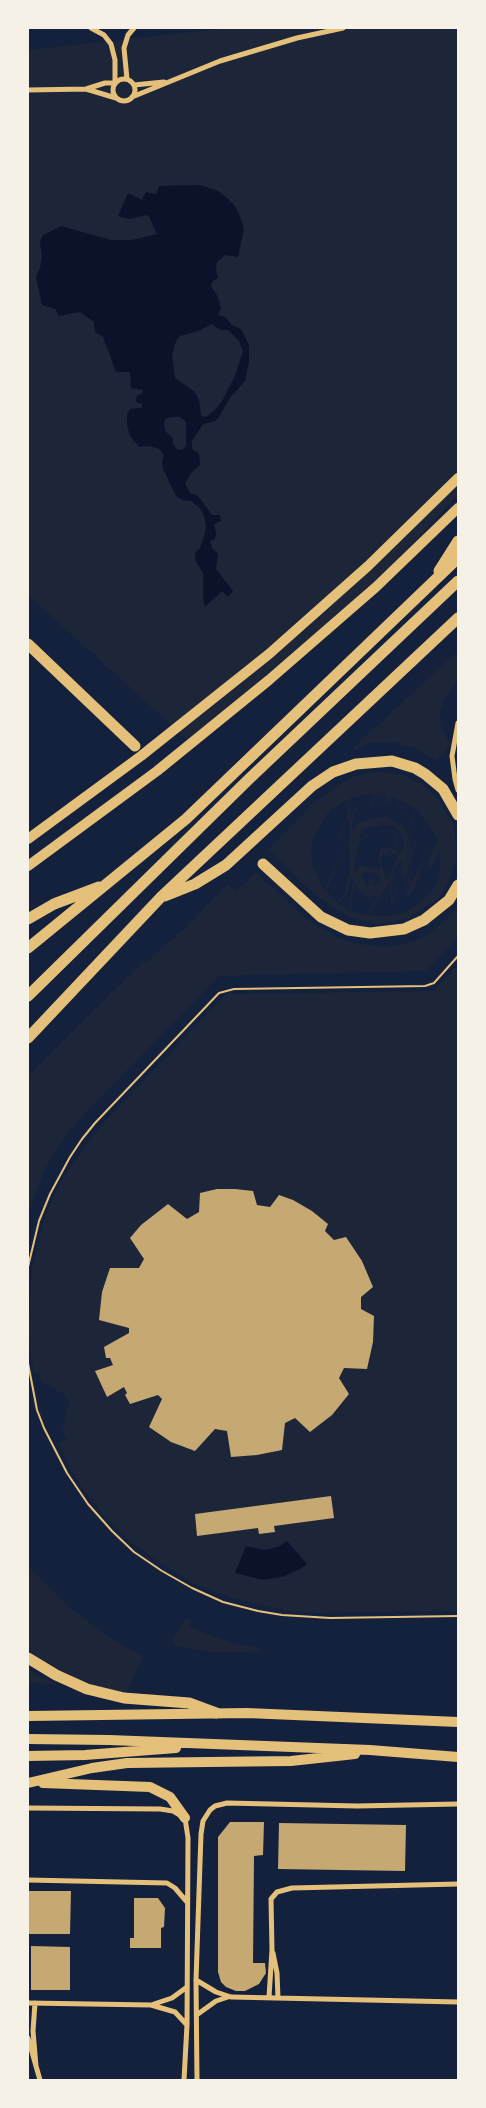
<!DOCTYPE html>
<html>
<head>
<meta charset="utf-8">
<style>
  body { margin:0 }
  #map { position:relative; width:486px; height:2108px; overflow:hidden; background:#14213d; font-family:"DejaVu Sans",sans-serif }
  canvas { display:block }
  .frame { position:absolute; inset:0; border:29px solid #f6f1e7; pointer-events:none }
</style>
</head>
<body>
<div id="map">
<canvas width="486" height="2108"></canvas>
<div class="frame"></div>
</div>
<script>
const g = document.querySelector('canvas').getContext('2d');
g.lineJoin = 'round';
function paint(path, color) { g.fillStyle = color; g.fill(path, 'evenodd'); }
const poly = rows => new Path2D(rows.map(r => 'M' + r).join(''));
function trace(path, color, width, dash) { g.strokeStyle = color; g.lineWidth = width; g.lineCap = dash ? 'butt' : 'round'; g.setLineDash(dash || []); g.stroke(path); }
paint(poly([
  [229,28,458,28,458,494,334,632,187,739,28,595,28,50],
  [458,651,458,679,446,697,440,712,442,729,450,744,444,754,436,760,415,748,395,743,372,742,354,750,354,747],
  [383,772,404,775,424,786,437,797,454,826,457,857,447,885,439,898,407,919,383,924,367,922,351,917,330,906,304,885,269,849,314,803,335,787,353,777,367,773],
  [374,794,367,818,376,794,378,795,375,806,380,795,376,807,381,795,383,795,377,813,384,795,386,796,383,808,390,797,385,814,393,797,398,799,394,815,400,800,402,801,397,817,403,802,405,803,401,817,406,803,408,804,403,822,409,805,416,809,405,840,407,832,405,829,401,825,387,817,377,817,363,821,357,824,352,831,351,826,363,801,351,824,359,801,350,818,350,814,355,803,350,811,349,799,363,795],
  [347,800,348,814,323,873,348,818,350,835,324,890,313,867,311,860,315,851,311,855,313,839,326,815,336,806,333,817,339,804],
  [417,810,428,823,437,840,427,864,431,867,430,871,440,849,440,866,438,880,432,891,416,905,402,913,388,916,402,873,408,896,413,892,432,845,432,844,415,883,427,849,408,891,416,868,407,890,406,889,419,856,406,886,415,860,406,882,405,880,423,833,405,877,421,829,404,871,419,831,404,866,419,824,406,857,417,820,406,849,413,824,406,839],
  [382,825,395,827,402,835,404,847,398,856,397,836,394,830,369,833,364,835,365,836,359,840,362,829],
  [385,830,395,832,397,850,391,847,380,849,378,863,381,867,373,869,369,864,370,870,367,867,362,867,363,864,370,860,361,865,356,872,354,865,359,842,368,834,376,832,385,832,384,831],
  [349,838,350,874,344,894,337,902,326,891],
  [388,851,391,851,394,856,396,852,397,857,389,877,386,879,381,861,383,853,394,859,390,854,387,854],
  [403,861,399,880,392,898,393,873,397,865],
  [367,871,381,875,373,876,381,877,379,879,380,882,374,885,373,882,378,880,368,879,369,885,367,886,361,875,365,873,371,875,370,873,363,873],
  [352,876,353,880,349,910,339,903,347,893],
  [390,882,391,905,387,916,368,915],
  [354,884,357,889,367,897,378,896,366,915,351,911],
  [256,872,302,915,317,926,340,939,359,944,387,947,415,941,432,932,458,909,458,938,425,971,219,976,77,1122,61,1142,45,1169,28,1214,28,1076,144,961,146,963,189,924,228,884,235,891],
  [458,964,458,1611,319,1613,287,1611,229,1597,195,1584,160,1563,130,1541,103,1515,80,1485,57,1444,67,1439,62,1429,65,1421,66,1409,70,1406,63,1392,59,1393,50,1385,42,1383,39,1373,34,1373,28,1336,32,1268,46,1213,65,1175,99,1128,226,994,434,991],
  [28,1566,74,1611,108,1637,143,1656,127,1692,110,1690,81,1681,61,1673,28,1650],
  [185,1619,191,1619,189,1627,199,1631,231,1642,266,1650,246,1652,211,1652,176,1646,173,1640],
  [28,1668,38,1676,57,1684,28,1683]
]), '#1d2539');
paint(poly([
  [200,185,218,191,227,198,235,206,241,219,244,229,238,257,225,255,217,262,216,269,218,278,213,281,211,286,217,295,221,308,218,315,225,317,232,325,241,329,249,345,249,361,245,381,229,399,219,417,215,421,203,424,192,441,192,449,199,454,200,465,191,473,185,483,190,493,198,496,212,515,220,515,221,521,214,524,216,533,215,539,210,541,212,548,218,554,216,569,233,591,228,597,222,591,205,607,203,600,203,573,195,560,195,553,200,548,204,537,206,527,204,516,200,508,191,501,182,500,176,496,163,469,162,463,164,455,159,449,150,446,139,447,130,436,127,425,127,414,130,409,142,408,142,404,136,402,137,395,142,394,143,390,131,388,130,372,116,372,103,337,95,332,94,322,80,312,59,316,55,309,42,305,36,277,40,268,42,256,40,242,43,235,61,226,111,240,132,240,157,234,148,215,129,219,118,216,128,193,142,200,146,192,156,194,159,186],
  [211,324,221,330,228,330,239,341,243,351,235,376,222,401,214,411,206,417,201,415,199,400,195,392,175,378,172,356,176,341,180,336,201,330],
  [172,417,180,417,186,422,186,446,182,450,177,449,173,444,173,438,166,432,164,425,165,419],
  [287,1541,307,1564,300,1569,282,1577,263,1580,235,1573,246,1546,265,1550,278,1547]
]), '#0b132b');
paint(poly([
  [217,1189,235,1189,253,1191,257,1205,270,1207,279,1195,293,1200,312,1211,328,1224,325,1231,334,1240,346,1237,362,1261,373,1287,361,1297,361,1309,374,1316,373,1342,367,1369,344,1368,339,1378,349,1394,332,1415,310,1432,295,1418,285,1423,282,1450,257,1455,231,1457,227,1431,215,1429,195,1451,171,1442,149,1427,162,1399,158,1395,130,1404,125,1395,127,1393,124,1387,107,1397,95,1371,113,1365,110,1358,106,1358,104,1347,129,1333,129,1328,99,1320,102,1292,110,1268,139,1268,144,1259,130,1238,141,1225,168,1204,187,1219,199,1212,200,1193],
  [331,1496,334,1518,274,1526,275,1532,259,1534,258,1528,197,1536,195,1514],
  [230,1822,264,1822,263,1855,254,1856,253,1963,265,1963,266,1973,259,1984,245,1991,236,1991,226,1987,221,1982,218,1972,218,1837],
  [279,1823,406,1825,405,1871,278,1869],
  [29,1891,71,1891,70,1934,29,1934],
  [134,1898,158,1898,165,1908,164,1927,161,1928,161,1948,130,1948,130,1938,134,1938],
  [31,1946,70,1947,70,1990,31,1990]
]), '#c6a872');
trace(poly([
  [28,1267,39,1221,50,1194,70,1157,82,1139,95,1123,219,993,234,989,425,986,434,983,458,956],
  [28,1363,37,1410,44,1428,67,1473,88,1504,112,1531,134,1552,162,1571,192,1588,223,1602,258,1611,282,1615,330,1618,458,1616]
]), '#e5c07b', 2);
trace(poly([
  [91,28,104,35,111,44,115,60,115,82],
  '113 90a11 11 0 1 1 22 0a11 11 0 1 1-22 0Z',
  [127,79,124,48,128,35,134,28],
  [134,85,164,82],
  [86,89,116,98],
  [28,90,86,89,105,83,114,83],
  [132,97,220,61,297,38,343,28],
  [458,723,452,756,455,779,458,790],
  [28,1808,160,1809,173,1811,185,1818,188,1838,187,2025,184,2080],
  [28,1880,167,1883,175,1888,187,1902],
  [273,1953,277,1973,278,1998],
  [196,1980,216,1992,231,1997,458,2002],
  [269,1997,272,1950,271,1899,277,1892,292,1888,458,1884],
  [28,2003,151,2005,175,2012,187,2025],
  [35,2003,33,2031,36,2066],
  [154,2004,172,1998,187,1987],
  [198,2014,216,2001,228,1997],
  [28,2038,40,2080],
  [197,2080,196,1980,201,1834,203,1821,210,1810,215,1806,227,1803,357,1806,458,1804]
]), '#e5c07b', 5);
trace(poly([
  [28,839,141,756,269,654,368,566,458,478],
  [28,866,157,771,269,680,376,587,458,508],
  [28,1716,247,1713,458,1722],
  [28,1739,109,1740,370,1750,458,1757],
  [28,1756,85,1755,176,1748],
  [28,1783,92,1768,127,1763,291,1761,355,1754],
  [43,1783,150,1787,170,1797,185,1818]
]), '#e5c07b', 10);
trace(poly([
  [439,571,458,541],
  [28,644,135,746],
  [263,864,321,917,348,930,370,933,404,929,424,920,449,900,458,885],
  [165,896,195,884,226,865,312,786,333,772,356,764,392,761,415,768,425,774,443,789,458,815],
  [28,919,54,904,99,887],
  [28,948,186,819,458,558],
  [28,996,249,779,458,581],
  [28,1038,161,897,458,618],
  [28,1658,56,1675,87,1689,124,1698,189,1703,216,1713]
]), '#e5c07b', 11);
</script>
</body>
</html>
